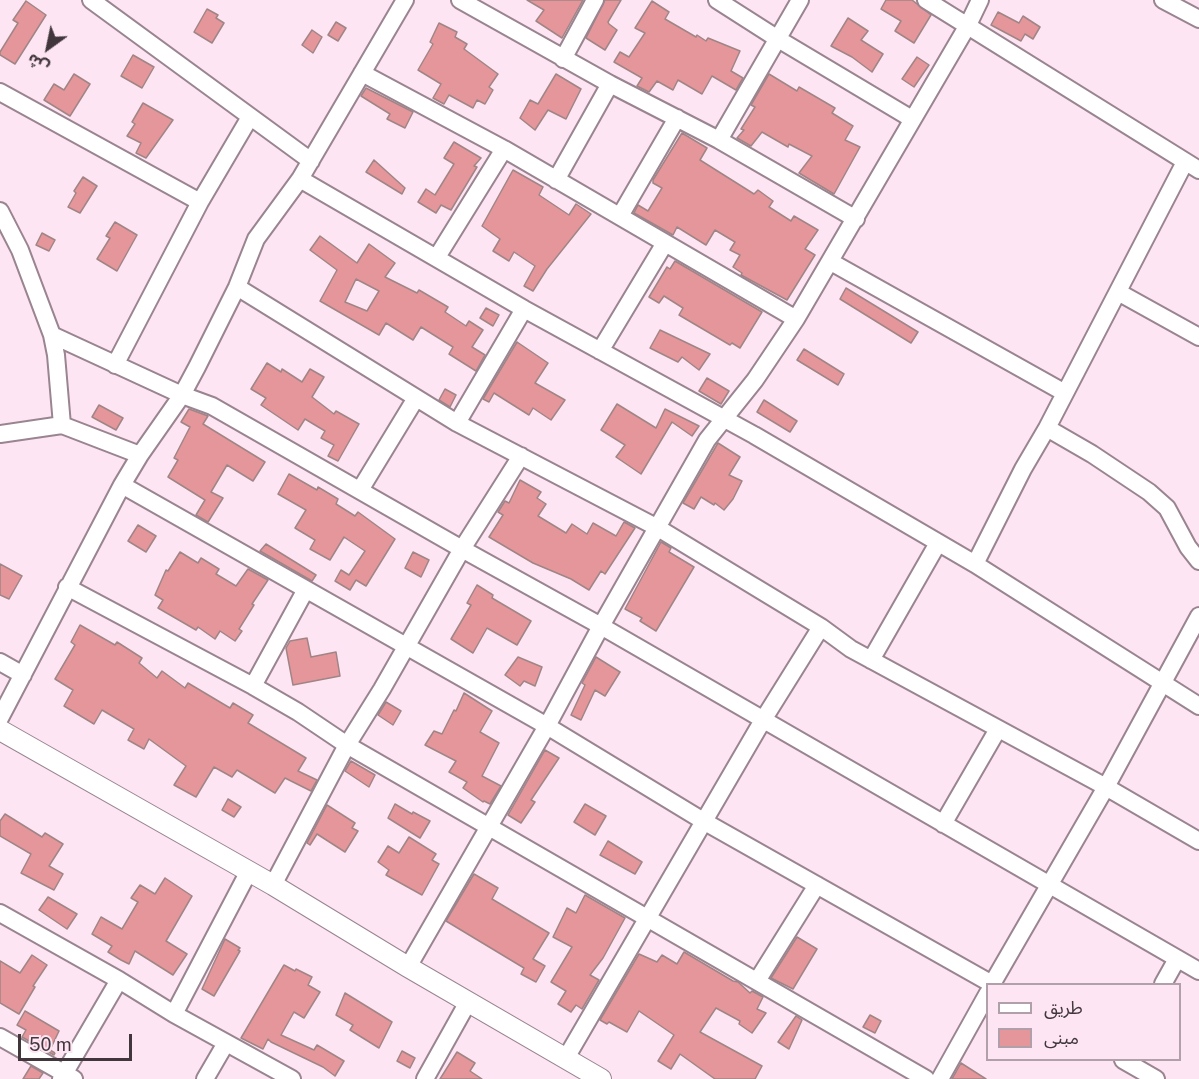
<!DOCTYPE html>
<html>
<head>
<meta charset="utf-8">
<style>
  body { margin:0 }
  #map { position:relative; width:1199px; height:1079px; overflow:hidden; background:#fde5f3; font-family:"Public Sans","Noto Sans Arabic",sans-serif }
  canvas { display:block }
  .legend { position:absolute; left:986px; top:983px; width:195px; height:78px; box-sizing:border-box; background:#fde5f3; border:2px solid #b19faa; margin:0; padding:8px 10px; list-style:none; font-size:18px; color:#40363c }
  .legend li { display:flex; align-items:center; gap:12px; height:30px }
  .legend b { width:30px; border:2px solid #b19faa }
  .north { position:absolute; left:18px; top:18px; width:60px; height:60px; -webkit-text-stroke:4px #fde5f3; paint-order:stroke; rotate:213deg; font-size:16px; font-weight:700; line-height:24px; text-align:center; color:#40363c }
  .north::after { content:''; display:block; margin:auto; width:21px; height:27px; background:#40363c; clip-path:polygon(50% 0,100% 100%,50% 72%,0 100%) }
  .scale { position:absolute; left:18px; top:1034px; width:114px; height:27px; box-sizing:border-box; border:3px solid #40363c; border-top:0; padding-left:8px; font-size:18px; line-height:21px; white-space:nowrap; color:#40363c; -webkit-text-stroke:4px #fde5f3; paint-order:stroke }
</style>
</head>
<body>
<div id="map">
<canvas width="1199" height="1079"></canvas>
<ul class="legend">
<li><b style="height:8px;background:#fff"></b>طريق</li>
<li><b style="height:16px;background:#e5969a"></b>مبنى</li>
</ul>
<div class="north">ش</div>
<div class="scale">50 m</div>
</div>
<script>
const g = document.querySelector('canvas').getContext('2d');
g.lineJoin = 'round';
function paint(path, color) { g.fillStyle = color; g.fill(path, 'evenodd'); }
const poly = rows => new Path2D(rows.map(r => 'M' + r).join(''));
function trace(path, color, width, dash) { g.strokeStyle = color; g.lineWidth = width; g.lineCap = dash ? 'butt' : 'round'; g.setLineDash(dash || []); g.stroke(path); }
const building = poly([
  [527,0,583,0,562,38,536,21,544,10,527,0],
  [605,0,621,0,608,22,609,24,617,30,605,50,586,38,605,0],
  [886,0,912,0,931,15,914,43,895,31,901,21,881,9,886,0],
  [26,1,46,15,15,64,0,55,0,52,18,23,13,20,26,1],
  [652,1,669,12,665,19,696,37,697,35,706,41,708,38,740,51,731,71,743,78,736,90,712,76,702,94,678,80,673,90,657,81,649,92,637,86,642,78,614,62,620,52,629,57,645,33,635,28,652,1],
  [207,9,218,15,216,18,224,23,212,43,194,32,207,9],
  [998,12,1019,23,1023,16,1040,27,1033,39,1025,34,1021,41,991,25,998,12],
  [848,18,868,31,861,40,883,54,872,72,852,57,831,46,848,18],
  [336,22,346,28,338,41,328,35,336,22],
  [439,23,457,32,455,37,467,44,464,49,498,74,489,87,493,90,485,104,477,100,473,108,449,95,444,104,433,98,441,84,418,70,433,44,430,42,439,23],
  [312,30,322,37,313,53,302,45,312,30],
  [133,55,154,67,142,88,121,76,133,55],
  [917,57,929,65,914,87,902,79,917,57],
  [74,74,90,84,70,116,44,100,54,84,64,90,74,74],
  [556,74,581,89,566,119,548,110,535,130,520,118,530,100,538,104,556,74],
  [769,74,797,91,799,87,835,108,832,113,853,126,845,140,860,147,834,194,799,173,812,156,789,144,788,147,762,132,751,146,737,138,744,130,741,129,755,107,751,105,769,74],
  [366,88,413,112,405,128,387,119,390,114,361,96,366,88],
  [143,103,173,120,146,158,136,153,141,143,127,136,135,124,132,122,143,103],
  [682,133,707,148,700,160,754,194,758,190,773,201,769,207,791,221,794,216,818,230,805,249,815,255,787,300,741,275,742,273,733,267,740,255,730,250,735,242,715,230,706,245,677,227,673,235,634,213,638,205,648,211,662,188,653,183,653,180,682,133],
  [454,142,481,158,474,166,477,167,451,210,441,205,436,213,418,202,426,189,435,195,454,164,444,158,454,142],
  [374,160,405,188,402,194,366,172,374,160],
  [513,170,543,187,539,195,569,215,576,204,591,214,547,269,533,291,524,286,535,266,514,252,509,261,493,251,500,239,482,226,513,170],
  [83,177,97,186,80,213,68,207,76,193,74,191,83,177],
  [115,222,137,235,117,271,97,259,110,238,106,236,115,222],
  [42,233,55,240,49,251,36,245,42,233],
  [320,236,357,263,369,244,395,263,385,277,417,293,419,290,448,307,445,312,466,326,469,321,483,330,472,347,485,355,476,371,449,354,453,347,421,327,413,340,386,323,379,335,320,301,337,270,310,250,320,236],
  [356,279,379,291,367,311,345,302,356,279],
  [675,261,762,312,740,348,732,343,730,345,679,315,683,308,664,296,659,303,649,297,667,267,670,269,675,261],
  [846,288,918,332,911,343,840,299,846,288],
  [486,308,499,315,493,326,480,318,486,308],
  [660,330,710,354,699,370,682,357,678,362,650,348,660,330],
  [517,342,548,363,535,383,565,400,551,420,533,408,529,415,494,393,489,402,483,399,517,342],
  [804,349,844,374,838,385,797,360,804,349],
  [267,363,281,372,282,369,302,382,310,369,324,377,312,397,334,414,336,411,359,424,338,461,328,456,334,445,321,438,325,431,305,419,298,430,261,405,266,398,251,389,267,363],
  [707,378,729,391,721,404,699,391,707,378],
  [445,389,456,395,450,407,439,400,445,389],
  [764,400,797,421,790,432,757,412,764,400],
  [617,404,656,428,665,409,699,426,692,436,672,422,641,474,616,457,625,445,601,430,617,404],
  [99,405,123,418,116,430,92,417,99,405],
  [189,409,208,416,203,424,265,462,253,481,227,465,211,492,223,498,208,522,196,515,205,500,168,477,178,460,174,458,190,427,181,422,189,409],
  [718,443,740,457,729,475,742,481,733,499,724,510,715,503,714,505,701,497,694,509,683,503,718,443],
  [289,474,317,490,318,487,338,499,336,504,355,516,358,512,395,539,366,586,356,580,350,590,335,581,341,570,349,575,365,551,344,537,330,560,310,549,315,540,295,528,306,510,278,494,289,474],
  [520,480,541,492,537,498,546,504,538,516,566,533,572,524,587,534,593,523,616,536,624,522,635,528,605,574,601,571,589,590,571,579,533,563,489,537,503,515,498,512,505,501,509,503,520,480],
  [138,525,156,536,146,552,128,541,138,525],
  [661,542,671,548,669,552,694,567,656,631,640,621,642,618,625,609,661,542],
  [266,544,316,575,312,581,260,551,266,544],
  [180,552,198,563,201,558,219,569,216,574,236,586,248,569,268,580,252,604,254,605,239,629,242,631,235,641,220,631,215,639,198,627,196,630,158,608,163,600,155,595,166,570,168,571,180,552],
  [413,552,429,560,421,577,405,568,413,552],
  [0,564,22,576,9,599,0,595,0,564],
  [477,585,493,595,492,598,531,621,517,645,487,628,473,653,451,639,471,605,467,603,477,585],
  [80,625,115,645,117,642,142,658,139,663,157,678,162,671,185,688,188,683,230,708,233,703,253,715,248,723,306,758,298,771,317,780,311,791,285,778,275,793,237,770,232,777,214,767,196,797,174,785,186,766,149,739,144,749,128,740,134,729,102,710,94,724,64,706,73,690,55,679,75,645,71,642,80,625],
  [307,638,311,657,336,652,340,676,293,685,286,648,290,641,307,638],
  [518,657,542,667,535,686,524,681,520,686,505,675,518,657],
  [596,657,620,672,605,696,595,690,581,720,571,715,585,685,582,683,596,657],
  [464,693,492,711,480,732,499,743,482,776,501,786,490,804,484,801,483,802,463,788,467,782,449,772,456,761,425,745,434,731,442,734,454,710,456,711,464,693],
  [386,702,401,711,393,725,378,715,386,702],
  [545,750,559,758,531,800,535,802,521,823,508,815,545,750],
  [351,761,375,775,369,787,345,771,351,761],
  [228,799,241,807,234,817,222,810,228,799],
  [395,804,412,814,413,812,430,821,420,838,388,818,395,804],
  [585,804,606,816,595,835,574,822,585,804],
  [327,805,355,823,352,828,358,831,345,852,317,834,310,845,307,843,327,805],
  [5,814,42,837,45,833,63,844,49,866,63,874,54,890,21,873,31,854,0,836,0,821,5,814],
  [409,837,436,854,432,860,439,864,422,895,386,875,389,870,378,862,388,846,399,853,409,837],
  [608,841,642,862,635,874,600,855,608,841],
  [474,874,498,888,492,899,549,933,533,959,545,966,536,982,521,974,524,968,446,921,474,874],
  [165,878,192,896,166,941,187,954,173,975,135,951,129,964,121,960,108,952,112,946,92,934,101,917,122,929,138,902,131,898,140,885,155,894,165,878],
  [585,895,625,918,603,958,590,975,599,980,582,1009,576,1005,571,1012,558,1004,566,991,551,982,572,947,553,937,567,908,576,913,585,895],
  [48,897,77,914,67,929,39,910,48,897],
  [797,937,817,949,793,989,771,978,797,937],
  [225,939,240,948,238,950,240,951,214,996,202,989,225,939],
  [684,952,733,981,738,982,750,993,752,991,763,997,757,1009,766,1013,752,1033,739,1024,740,1021,716,1008,700,1032,762,1066,755,1079,715,1079,680,1054,671,1069,658,1061,674,1035,639,1011,627,1032,609,1022,607,1024,600,1020,639,954,657,962,662,955,677,964,684,952],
  [32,955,47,965,33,986,35,987,19,1014,0,1003,0,961,20,973,32,955],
  [284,965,295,971,296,969,312,977,308,985,320,992,304,1018,294,1012,281,1035,314,1050,317,1045,344,1061,335,1076,323,1067,271,1042,268,1039,263,1049,241,1038,284,965],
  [345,993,392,1022,379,1048,350,1030,353,1025,336,1015,345,993],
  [25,1011,59,1031,50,1050,55,1053,54,1055,22,1037,26,1030,17,1025,25,1011],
  [870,1015,881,1021,875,1033,863,1027,870,1015],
  [796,1016,802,1020,789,1049,778,1042,796,1016],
  [402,1051,415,1058,410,1068,397,1061,402,1051],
  [457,1052,475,1063,470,1071,482,1079,440,1079,457,1052],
  [961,1063,986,1079,952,1079,961,1063],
  [31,1066,43,1073,39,1079,23,1079,31,1066]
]);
paint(building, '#e5969a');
trace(building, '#a08586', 1.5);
const minor = poly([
  [91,0,311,161],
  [460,0,610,84,719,140,856,219],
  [717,0,778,39,912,119],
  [926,0,1199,170],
  [1163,0,1199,19],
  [563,59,595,0],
  [362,73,504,149,796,319],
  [0,92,200,202],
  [719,140,800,0],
  [300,179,524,309,754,435,975,564,1199,706],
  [556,180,610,84],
  [0,211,20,250,52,335,56,355,62,425],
  [620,216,677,118],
  [437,257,504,149],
  [831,262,1065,393],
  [237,287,457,423,658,528,821,627,851,649,1106,787,1199,841],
  [1118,292,1199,337],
  [52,335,182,395,212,406,462,549,601,626,1199,971],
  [600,351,665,243],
  [115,365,200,202,250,117],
  [457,423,524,309],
  [1047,428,1092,454,1149,492,1167,508,1188,547,1199,561],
  [0,434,62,425,140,455],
  [122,485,547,726,705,822,992,984],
  [360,490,416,398],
  [975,564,1023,469,1047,428,1185,162],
  [67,587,253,686,298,712,347,745,926,1079],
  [871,660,938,543],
  [0,662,23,675],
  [253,686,305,591],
  [0,718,122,485,140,455,182,395,197,367,237,287,256,239,300,179,405,0],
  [943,824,998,729],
  [273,885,347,745,382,689,462,549,521,456],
  [0,913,119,980,174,1014,292,1079],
  [408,967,547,726,601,626,707,440,755,380,796,319,968,25,980,0],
  [757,981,817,885],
  [992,984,1106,787,1199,616],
  [1163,984,1177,959],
  [174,1014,249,871],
  [0,1037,74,1079],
  [566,1058,763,720,821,627],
  [1123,1060,1156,1079],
  [61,1079,119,980],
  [205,1079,226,1043],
  [425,1079,468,1002],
  [940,1079,988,993]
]);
const tertiary = poly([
  [0,730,273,885,408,967,601,1079]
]);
trace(minor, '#998490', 20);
trace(tertiary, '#998490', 22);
trace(minor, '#fff', 16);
trace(tertiary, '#fff', 20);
</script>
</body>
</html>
